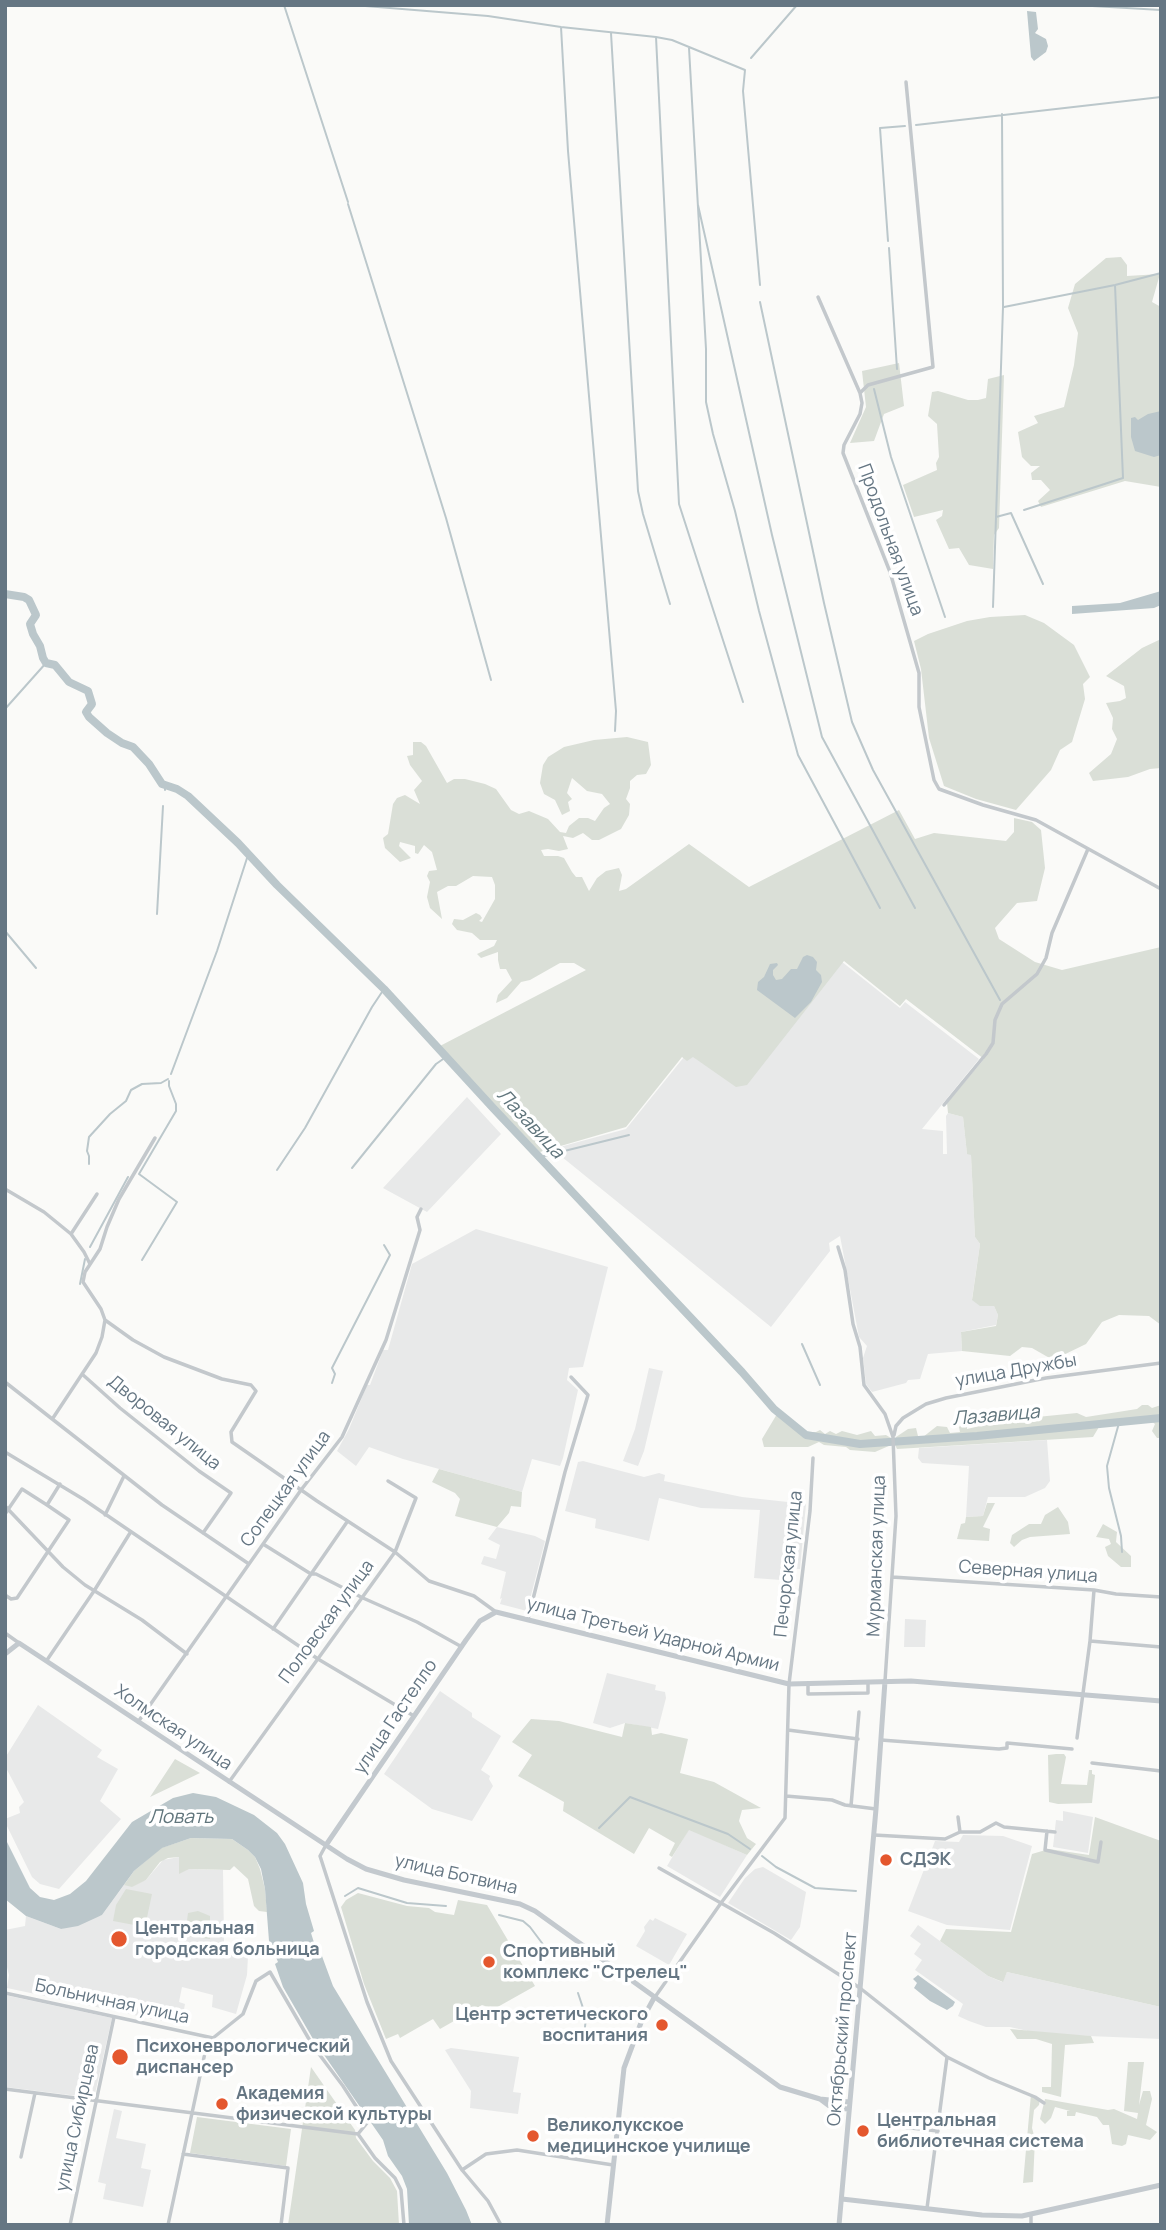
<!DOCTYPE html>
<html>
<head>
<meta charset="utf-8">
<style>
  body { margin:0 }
  #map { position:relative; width:1166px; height:2230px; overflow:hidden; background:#fafaf8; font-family:Manrope,sans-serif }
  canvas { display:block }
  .frame { position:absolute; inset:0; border:7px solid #657683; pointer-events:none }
</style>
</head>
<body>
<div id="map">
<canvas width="1166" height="2230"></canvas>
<div class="frame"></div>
</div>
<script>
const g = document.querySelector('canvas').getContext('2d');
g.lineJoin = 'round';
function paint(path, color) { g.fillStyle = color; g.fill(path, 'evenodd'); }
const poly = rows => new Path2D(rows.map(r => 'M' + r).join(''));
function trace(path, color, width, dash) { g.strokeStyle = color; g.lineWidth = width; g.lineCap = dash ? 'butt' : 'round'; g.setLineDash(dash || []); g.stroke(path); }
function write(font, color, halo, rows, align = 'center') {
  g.font = font + ' Manrope,sans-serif'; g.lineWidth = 7; g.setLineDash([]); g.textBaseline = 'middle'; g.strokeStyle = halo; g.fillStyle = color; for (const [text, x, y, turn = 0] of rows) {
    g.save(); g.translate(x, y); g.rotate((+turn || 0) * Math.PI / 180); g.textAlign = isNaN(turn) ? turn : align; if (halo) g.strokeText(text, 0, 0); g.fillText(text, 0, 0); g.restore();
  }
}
paint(poly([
  [827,950,900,1008,905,1002,979,1059,922,1129,943,1131,943,1154,947,1154,946,1116,948,1113,963,1117,967,1154,971,1154,975,1237,980,1244,972,1299,980,1305,994,1306,998,1315,996,1325,961,1332,962,1351,928,1354,920,1379,908,1380,906,1383,872,1392,866,1384,863,1358,867,1346,859,1337,840,1236,829,1243,830,1251,771,1327,620,1204,562,1157,558,1156,556,1148,626,1129,684,1057],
  [467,1097,501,1134,427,1212,383,1188],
  [476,1229,608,1267,583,1367,569,1368,567,1380,578,1390,563,1458,560,1466,532,1459,522,1492,403,1459,369,1447,356,1466,337,1451,349,1429,367,1385,370,1385,383,1350,388,1350,412,1264],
  [649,1368,663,1371,644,1451,638,1466,623,1461,635,1429],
  [1047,1440,1050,1481,1045,1488,1025,1497,988,1497,983,1516,966,1517,969,1466,922,1463,918,1458,919,1448],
  [583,1461,644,1477,659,1473,665,1475,664,1481,742,1497,806,1504,800,1569,781,1568,781,1580,754,1578,760,1510,701,1508,659,1498,649,1541,595,1528,596,1519,565,1511,578,1462],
  [497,1527,535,1536,545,1541,527,1611,500,1604,502,1598,500,1599,506,1572,481,1564,484,1556,496,1559,500,1545,488,1539],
  [905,1619,926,1620,925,1647,904,1647],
  [607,1673,656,1685,655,1690,665,1692,666,1698,658,1729,625,1723,610,1728,593,1723],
  [440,1691,472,1713,472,1717,501,1736,481,1770,490,1776,489,1779,493,1786,472,1821,432,1809,384,1774],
  [38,1705,102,1750,97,1757,118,1769,100,1801,121,1819,59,1889,40,1884,32,1877,5,1822,5,1819,20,1813,19,1807,24,1802,5,1766,5,1758],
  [1063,1811,1093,1817,1088,1853,1053,1847,1056,1820,1063,1821],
  [689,1829,747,1855,720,1897,667,1866],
  [963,1835,1003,1836,1032,1846,1010,1930,947,1925,908,1911,935,1841,959,1842],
  [179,1857,189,1869,223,1870,224,1943,243,1943,244,1956,248,1956,247,1975,236,2014,212,2007,213,1995,182,1987,179,2002,185,2004,181,2025,7,1988,9,1975,5,1959,5,1930,25,1926,26,1916,61,1929,102,1915,124,1885,146,1880,163,1860],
  [763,1867,806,1892,800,1927,791,1940,728,1903,745,1878,755,1869],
  [655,1918,687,1934,669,1965,636,1946,645,1931,644,1927,650,1919,653,1921],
  [918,1925,988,1976,1002,1982,1007,1972,1161,2007,1161,2039,1041,2034,1010,2027,986,2027,969,2021,958,2016,963,2004,915,1970,922,1960,914,1954,921,1944,910,1936],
  [5,1995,112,2018,94,2098,5,2087],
  [451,2048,519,2057,513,2092,521,2093,518,2114,470,2108,471,2091,445,2050],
  [114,2109,122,2111,116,2138,146,2144,141,2168,151,2170,143,2207,103,2199,106,2184,98,2182]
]), '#e8e9e9');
paint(poly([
  [1121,257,1127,265,1127,276,1160,274,1152,302,1161,307,1161,487,1125,481,1041,507,1038,501,1050,490,1041,480,1032,480,1031,473,1040,466,1031,466,1022,457,1018,432,1038,423,1034,416,1064,407,1074,365,1078,333,1068,308,1075,284,1106,258],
  [899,363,904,406,884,414,874,441,850,443,866,407,862,371],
  [1004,375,999,528,994,535,993,569,969,565,959,548,949,549,936,520,942,516,943,510,914,517,903,485,937,470,936,463,939,457,937,424,928,416,932,392,938,391,968,400,978,400,986,398,988,379],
  [1025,615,1044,623,1074,645,1090,677,1083,684,1085,699,1072,742,1060,750,1051,770,1016,810,976,799,944,786,929,738,921,669,914,641,928,634,967,621,990,617],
  [1161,639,1161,768,1150,769,1128,777,1093,781,1089,773,1111,754,1117,739,1112,729,1113,718,1106,703,1120,701,1126,698,1124,686,1106,676,1142,648],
  [627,737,648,742,651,765,646,774,637,775,630,781,630,788,626,799,630,804,629,815,621,829,599,840,592,840,583,833,573,838,563,836,568,849,559,851,548,849,541,850,544,856,558,856,564,858,572,872,576,877,582,877,589,891,597,878,606,871,619,868,622,875,619,891,626,889,689,844,749,887,899,810,915,839,934,833,1006,841,1014,832,1014,818,1032,822,1041,830,1045,868,1037,901,1017,903,995,928,999,939,1035,962,1062,970,1161,947,1161,1325,1149,1316,1119,1315,1102,1322,1086,1344,1053,1360,1032,1348,1022,1347,1010,1356,962,1351,961,1332,996,1326,998,1315,994,1306,980,1306,972,1300,980,1244,975,1237,971,1155,967,1154,963,1117,948,1113,947,1103,984,1059,906,999,900,1006,844,961,747,1085,736,1087,693,1057,687,1061,682,1057,626,1127,540,1152,438,1047,586,970,574,963,560,963,530,980,521,982,507,998,496,1003,498,995,512,980,506,969,500,969,498,960,498,952,481,958,477,954,494,946,497,940,480,940,472,933,457,930,452,924,454,919,463,920,476,913,480,915,482,918,479,921,482,922,495,899,495,885,492,877,473,876,456,886,448,886,437,892,442,919,430,908,427,897,430,882,427,876,429,871,437,870,432,852,424,845,418,854,415,853,415,846,400,842,399,846,411,858,400,862,385,848,383,838,388,834,393,804,397,798,405,795,420,804,414,790,422,781,410,765,407,756,413,755,413,742,421,742,426,746,447,783,454,779,465,779,485,784,496,789,511,810,519,814,529,811,548,819,560,832,566,833,569,826,579,818,588,818,595,821,604,808,610,804,602,794,587,791,572,778,567,793,572,799,568,802,570,811,562,815,555,800,544,794,540,783,543,765,548,757,564,747,594,740],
  [1142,1405,1148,1405,1152,1408,1161,1405,1161,1438,1157,1438,1152,1431,1155,1424,1151,1421,1099,1427,1093,1437,897,1449,895,1445,896,1437,908,1429,916,1428,918,1436,923,1437,937,1426,947,1427,950,1433,960,1432,959,1427,962,1424,967,1424,967,1429,980,1426,984,1419,1000,1413,1006,1419,1026,1415,1029,1411,1034,1412,1037,1417,1077,1413,1086,1417,1137,1409],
  [781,1413,788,1416,792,1424,808,1432,816,1432,820,1430,825,1434,830,1431,836,1434,842,1431,857,1435,871,1431,875,1436,886,1435,891,1438,891,1445,875,1452,850,1450,846,1447,824,1445,819,1442,808,1447,764,1447,762,1439,777,1414],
  [439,1469,522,1492,521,1507,511,1506,509,1513,497,1527,455,1516,460,1499,455,1493,432,1482],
  [987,1503,995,1503,983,1527,990,1529,989,1541,957,1539,961,1524,965,1523,966,1517,983,1516],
  [1058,1507,1068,1522,1070,1534,1030,1537,1022,1540,1014,1547,1010,1543,1012,1535,1029,1524,1041,1524,1045,1515],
  [1103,1524,1117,1532,1116,1542,1131,1556,1131,1567,1121,1567,1108,1556,1105,1547,1111,1544,1109,1539,1096,1537],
  [531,1719,559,1721,622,1737,625,1723,651,1727,652,1735,661,1733,688,1739,680,1773,714,1782,761,1808,742,1810,739,1821,747,1838,756,1844,747,1855,689,1830,672,1857,669,1855,675,1843,649,1828,634,1854,563,1811,564,1802,518,1776,532,1755,512,1742],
  [1056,1754,1064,1754,1066,1757,1061,1784,1087,1785,1089,1770,1092,1770,1092,1774,1095,1775,1092,1803,1058,1804,1049,1802,1048,1755],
  [175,1759,200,1773,150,1797],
  [1095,1817,1161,1841,1161,2007,1007,1972,1003,1982,988,1976,940,1941,946,1929,1011,1932,1032,1854,1049,1849,1089,1855],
  [191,1838,232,1839,248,1850,255,1857,260,1869,265,1889,267,1912,259,1911,254,1906,248,1879,234,1866,230,1870,189,1869,179,1874,179,1857,168,1858,160,1862,146,1880,132,1887,124,1885,134,1871,161,1848],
  [126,1889,152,1894,145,1927,113,1921,116,1905],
  [358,1893,407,1906,429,1908,435,1912,454,1915,458,1900,487,1905,535,1986,494,2009,482,2005,440,2029,433,2019,400,2038,398,2034,386,2039,364,1984,341,1907,346,1900],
  [198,1911,210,1916,210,1939,185,1936,188,1913],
  [1010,2029,1091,2036,1094,2043,1065,2045,1061,2097,1042,2092,1042,2087,1051,2087,1052,2044,1036,2039,1017,2039],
  [1128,2062,1144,2062,1139,2105,1143,2091,1150,2091,1152,2099,1146,2125,1157,2132,1150,2140,1128,2135,1126,2144,1122,2146,1112,2144,1109,2125,1103,2125,1097,2117,1076,2112,1075,2116,1067,2116,1067,2111,1070,2111,1055,2107,1051,2118,1045,2124,1040,2119,1045,2099,1108,2110,1114,2109,1137,2119,1138,2113,1124,2111],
  [311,2067,355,2130,356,2138,373,2161,390,2178,397,2191,399,2225,288,2225],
  [1031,2094,1040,2099,1039,2105,1034,2110,1032,2128,1035,2139,1033,2182,1023,2183],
  [197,2117,291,2129,286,2166,190,2153]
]), '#dadfd7');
paint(poly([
  [1027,11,1036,12,1038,29,1035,33,1046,39,1048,46,1046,52,1034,61,1031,57],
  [1161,411,1161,455,1154,457,1135,451,1131,437,1131,418,1135,417,1138,420,1148,414],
  [1161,591,1161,605,1154,608,1072,614,1072,606,1120,603],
  [807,955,813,957,817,962,816,970,821,975,822,982,811,1002,795,1018,757,990,758,982,764,977,770,964,777,963,778,965,773,970,773,975,776,980,782,979,791,969,797,969,803,957],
  [193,1793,216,1797,254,1815,277,1833,285,1844,303,1883,306,1904,314,1931,311,1933,316,1949,319,1948,333,1986,447,2173,466,2210,472,2225,409,2225,407,2189,402,2176,388,2156,383,2140,313,2039,283,1987,275,1964,278,1962,269,1941,265,1889,261,1869,255,1857,248,1850,232,1839,191,1838,162,1848,134,1871,102,1915,78,1926,61,1929,26,1916,5,1899,5,1838,30,1888,40,1897,54,1900,70,1894,86,1881,132,1822,173,1798],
  [918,1975,955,2002,953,2006,947,2010,930,2001,914,1988,917,1983,913,1979]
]), '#bbc7cb');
trace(poly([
  [284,5,348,202],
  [353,5,488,16,561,27,656,37,672,40,745,70,743,91,760,285],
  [1075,5,1161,10],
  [561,27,568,151,616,711,615,731],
  [611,33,638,491,643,514,670,604],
  [656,37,679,504,743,702],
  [689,48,706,349,706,402,713,434,735,511,759,611,798,755,880,908],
  [751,58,797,5],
  [916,125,1161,97],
  [348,204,446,518,491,680],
  [698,205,772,535,822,737,915,908],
  [888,241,880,128,905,126],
  [889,248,897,369],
  [760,302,824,603,852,722,873,770,1000,1000],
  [1004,307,1115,285,1161,273],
  [874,389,891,457,945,617],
  [1024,510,1123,478,1115,285],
  [996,517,1011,513,1043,584],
  [993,607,1003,307,1002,114],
  [5,709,46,663],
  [165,790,165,786],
  [157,914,163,806],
  [5,931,36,968],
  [171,1074,217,951,248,855],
  [540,1157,629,1135],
  [89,1164,89,1156,87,1151,89,1137,110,1114,126,1101,131,1090,142,1084,161,1083,168,1079],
  [352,1168,436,1064,446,1057],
  [277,1170,305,1128,372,1007,384,989],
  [90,1247,128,1177],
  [142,1260,177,1202,139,1174,176,1111,176,1104,169,1086,169,1081],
  [80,1284,85,1259],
  [802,1344,820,1385],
  [332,1383,335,1374,332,1368,390,1255,384,1245],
  [1119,1423,1107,1466,1109,1488,1121,1536,1122,1552],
  [599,1828,630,1797,728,1834,750,1849],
  [762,1856,776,1867,815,1888,856,1891],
  [345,1896,358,1888,407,1903,446,1906],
  [499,1915,523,1921,530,1927,548,1951],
  [578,1993,586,2017,585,2027]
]), '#bbc7cb', 2);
trace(poly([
  [5,594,24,597,29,600,36,615,30,624,33,634,40,646,43,658,46,663,55,665,69,682,88,691,92,704,86,712,89,717,107,733,122,743,133,747,149,764,162,784,177,789,188,796,238,843,277,885,384,989,494,1109,742,1372,774,1409,806,1435,860,1444,977,1436,1161,1418]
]), '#bbc7cb', 8);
trace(poly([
  [818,297,860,393,862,403,860,414,844,445,843,453,890,572,919,673,919,707,934,780,939,789,983,805,1036,820,1161,889],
  [860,393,868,385,933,367,906,82],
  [944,1105,986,1054,993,1043,995,1020,1002,1004,1037,974,1046,958,1052,933,1088,849],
  [155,1138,119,1199,107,1227,100,1249,85,1272,83,1282,101,1309,105,1320,133,1340,164,1357,222,1379,251,1385,256,1391,231,1432,232,1442,317,1501,395,1552,429,1581,474,1596,496,1612],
  [5,1189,44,1212,71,1234,84,1252,90,1264],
  [71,1234,97,1194],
  [838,1247,845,1270,853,1324,860,1347,864,1385,885,1414,893,1437,896,1516,885,1681],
  [82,1374,120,1408,199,1471,231,1493,203,1533],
  [5,1382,162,1505,249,1564],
  [53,1418,96,1353,102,1337,105,1320],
  [894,1435,896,1426,903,1418,926,1404,946,1398,1046,1378,1161,1363],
  [5,1452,83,1499,318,1659,414,1716],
  [5,1506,63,1567,85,1585,142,1620,187,1654],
  [5,1514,22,1489,47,1505],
  [105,1515,124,1476],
  [263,1544,311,1574,316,1574,363,1598,417,1622,462,1647],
  [892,1577,1094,1590,1116,1594,1161,1597],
  [5,1595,11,1599,17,1598,69,1520,47,1505,60,1484],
  [528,1619,565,1472,588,1395,571,1377],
  [273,1629,347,1522],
  [5,1633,19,1643],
  [1090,1641,1161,1647],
  [47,1660,94,1591,130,1533],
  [808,1683,808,1694,868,1693,868,1683],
  [138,1722,301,1490,342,1437,386,1340,420,1230,417,1217,421,1209],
  [788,1730,858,1739],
  [1077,1738,1090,1641,1094,1590],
  [881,1740,999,1749,1007,1748,1007,1743,1072,1749],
  [1092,1763,1161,1771],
  [229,1782,395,1552,416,1498,388,1481],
  [786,1796,832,1800,845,1805,876,1809],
  [851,1806,859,1712],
  [1047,1831,1045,1850,1098,1862,1101,1842],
  [960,1832,980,1832,996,1823,1004,1827,1055,1832],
  [874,1835,945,1839,960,1832,958,1817],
  [326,1845,320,1856,367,2002,391,2061,462,2170,488,2201,501,2225],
  [659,1868,774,1933,860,1988,947,2057,989,2078,1035,2097,1044,2103],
  [5,1993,213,2038],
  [655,1997,721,1903,785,1818,789,1684,810,1511,813,1458],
  [5,2089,358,2134],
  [884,2125,938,2131],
  [358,2134,375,2158,395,2178,401,2190,404,2225],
  [937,2137,1011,2145],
  [183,2154,288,2168,281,2225],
  [21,2157,35,2093],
  [462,2170,486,2154,517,2150,613,2165],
  [927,2208,947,2057],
  [70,2225,114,2017],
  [168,2225,206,2048,213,2038,243,2014,256,1981,270,1972,313,2046,343,2086,367,2123,358,2134],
  [1031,2225,1031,2214]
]), '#c3c8cc', 3.5);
trace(poly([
  [5,1654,19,1643,347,1859,366,1869,404,1880,520,1904,535,1911,780,2087,820,2099,849,2102],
  [326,1845,466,1640,480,1621,496,1612,789,1684,911,1681,1161,1701],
  [820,2099,832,2108,849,2109],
  [842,2199,982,2215,1022,2216,1161,2185],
  [607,2225,624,2068,642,2020,654,1998],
  [839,2225,876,1809,885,1681]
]), '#c3c9ce', 5);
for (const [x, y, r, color] of [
  [886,1860,7,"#e4572e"],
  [119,1939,9,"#e4572e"],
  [489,1962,7,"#e4572e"],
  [662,2025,7,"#e4572e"],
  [120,2057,9,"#e4572e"],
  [222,2104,7,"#e4572e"],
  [863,2131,7,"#e4572e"],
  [533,2136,7,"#e4572e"]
]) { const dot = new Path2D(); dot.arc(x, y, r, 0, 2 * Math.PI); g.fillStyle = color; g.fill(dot); trace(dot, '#fff', 2.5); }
write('18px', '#657683', '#fff', [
  ["Продольная улица",890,540,70],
  ["улица Дружбы",1016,1371,-10],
  ["Дворовая улица",164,1423,39],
  ["Сопецкая улица",286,1489,-54],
  ["Мурманская улица",877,1556,-88],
  ["Печорская улица",789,1564,-84],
  ["Северная улица",1028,1572,4],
  ["Половская улица",327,1622,-54],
  ["улица Третьей Ударной Армии",653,1635,14],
  ["улица Гастелло",396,1717,-56],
  ["Холмская улица",173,1728,34],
  ["улица Ботвина",456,1875,13],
  ["Больничная улица",112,2002,12],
  ["Октябрьский проспект",843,2029,-85],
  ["улица Сибирцева",78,2118,-78]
]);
write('bold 18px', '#657683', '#fff', [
  ["СДЭК",900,1860],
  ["Центральная",135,1929],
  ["городская больница",135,1950],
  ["Спортивный",503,1952],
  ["комплекс \"Стрелец\"",503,1973],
  ["Центр эстетического",648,2015,"right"],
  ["воспитания",648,2036,"right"],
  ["Психоневрологический",136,2047],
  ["диспансер",136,2068],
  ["Aкадемия",236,2094],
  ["физической культуры",236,2115],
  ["Центральная",877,2121],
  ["библиотечная система",877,2142],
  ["Великолукское",547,2126],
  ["медицинское училище",547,2147]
], 'left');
write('italic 19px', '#60757c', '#fff', [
  ["Лазавица",530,1124,47],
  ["Лазавица",996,1416,-5],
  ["Ловать",181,1818]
]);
</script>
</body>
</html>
